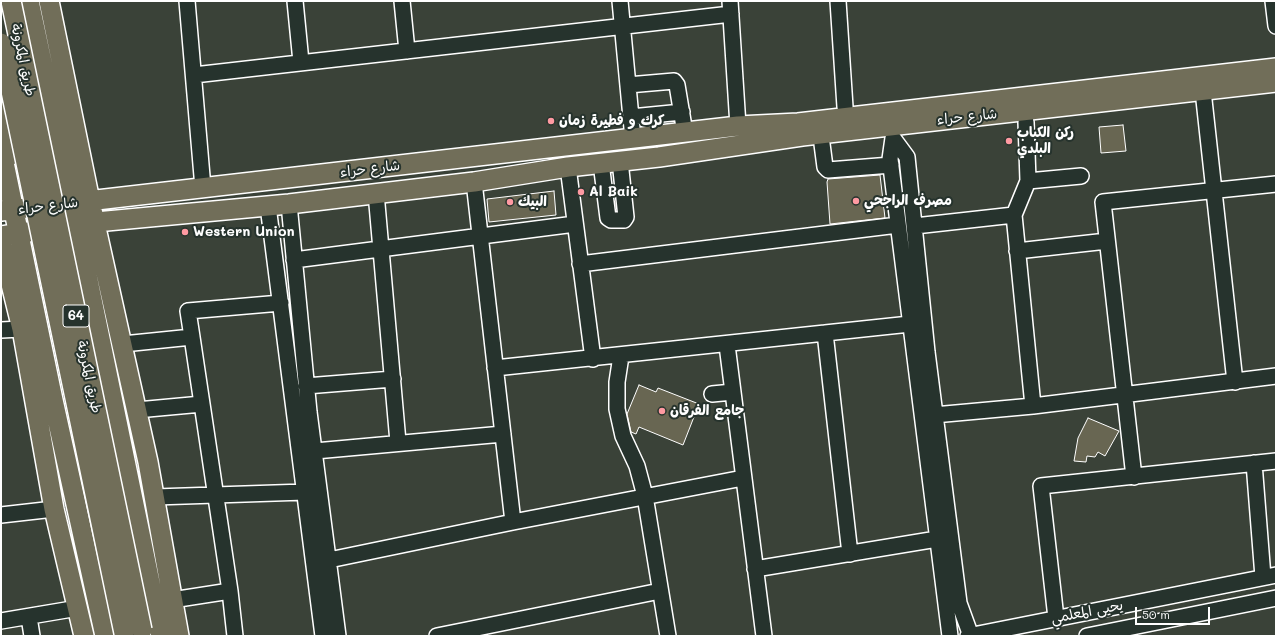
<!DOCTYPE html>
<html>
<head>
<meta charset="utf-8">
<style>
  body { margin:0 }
  #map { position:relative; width:1277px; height:637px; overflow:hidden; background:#3a4238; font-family:Mali,sans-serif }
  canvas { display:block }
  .frame { position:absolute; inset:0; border:2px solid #fff; pointer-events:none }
  .scale { position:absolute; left:1135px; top:607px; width:75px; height:18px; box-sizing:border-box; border:2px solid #fff; border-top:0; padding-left:5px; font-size:12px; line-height:14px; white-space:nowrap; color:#fff; -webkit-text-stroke:3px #26332d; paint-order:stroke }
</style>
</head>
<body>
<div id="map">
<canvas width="1277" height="637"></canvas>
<div class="frame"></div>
<div class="scale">50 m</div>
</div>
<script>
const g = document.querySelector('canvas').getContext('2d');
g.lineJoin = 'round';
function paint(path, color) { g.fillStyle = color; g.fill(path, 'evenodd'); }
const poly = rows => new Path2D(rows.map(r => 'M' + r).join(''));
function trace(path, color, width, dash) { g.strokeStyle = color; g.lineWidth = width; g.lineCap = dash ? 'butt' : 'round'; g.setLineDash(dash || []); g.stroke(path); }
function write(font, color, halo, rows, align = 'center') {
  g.font = font + ' Mali,"Playpen Sans Arabic",sans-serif'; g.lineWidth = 4; g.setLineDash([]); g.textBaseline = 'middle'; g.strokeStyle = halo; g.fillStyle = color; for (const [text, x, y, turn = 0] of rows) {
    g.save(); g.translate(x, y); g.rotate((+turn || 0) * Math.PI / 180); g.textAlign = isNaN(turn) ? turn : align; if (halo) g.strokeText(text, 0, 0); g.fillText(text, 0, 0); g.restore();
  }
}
const building = poly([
  [1123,125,1126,151,1101,153,1099,127,1123,125],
  [880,175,885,218,830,224,827,182,828,179,880,175],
  [554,191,556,215,489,222,487,199,554,191],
  [639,385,656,392,658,388,699,404,683,445,639,427,636,434,631,432,627,414,639,385],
  [1088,418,1119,431,1105,456,1098,452,1095,457,1087,456,1086,462,1074,461,1078,438,1088,418]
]);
paint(building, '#686652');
trace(building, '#fff', 1);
const minor = poly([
  [187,1,203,188],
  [295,1,301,62],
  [402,1,407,51],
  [620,1,633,139],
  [730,1,738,126],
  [838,1,845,107],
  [1273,1,1276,26],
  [194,75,731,14],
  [628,85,674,81,677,85,685,133],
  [1204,100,1235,382],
  [631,117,682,112],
  [1026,122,1028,181],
  [893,138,907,157,927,352,959,603,971,636],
  [893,138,890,159,950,636],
  [822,144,825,167,828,170,891,165],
  [601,163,608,218,611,220,624,220,626,217,620,161],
  [568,167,593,359],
  [474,182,513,522],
  [376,193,398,442],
  [289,204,309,412,338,636],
  [268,206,323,636],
  [1014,215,1033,406],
  [915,226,1014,215,1028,181,1081,176],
  [1017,251,1107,241],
  [294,260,575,224],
  [580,264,898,225],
  [1,330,22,329],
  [825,333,850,554],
  [192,337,230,591,235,636],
  [123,344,192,337,188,311,281,303],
  [727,345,764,636],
  [621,356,617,382,617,409,623,436,637,466,645,496,668,636],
  [495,368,910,324],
  [306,386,393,379],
  [712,394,733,392],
  [137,410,202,404],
  [934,415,1033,406,1276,376],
  [315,451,503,434],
  [1254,463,1263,577],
  [1134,477,1103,202,1276,184],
  [155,497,305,492],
  [1,515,54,509],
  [329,560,513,522,743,478],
  [755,569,937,539],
  [172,600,230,591],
  [29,617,32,636],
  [1056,618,1041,486,1276,461],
  [1,621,78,608],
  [437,636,660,591],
  [968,636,1276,575],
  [1087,636,1276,598]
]);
const major = poly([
  [29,1,72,202,161,636],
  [49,1,90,201,148,462,179,636],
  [1,112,12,151,20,156],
  [1,148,53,400,105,636],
  [1,211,738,126,798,123,1276,68],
  [1,236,96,222,289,204,474,182,568,167,659,157,802,136,1276,82],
  [1,243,22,329,54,509,84,636]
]);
trace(minor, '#fff', 18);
trace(major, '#fff', 22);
trace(minor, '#26332d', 15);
trace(major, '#716e59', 19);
const majorBridge = poly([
  [11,1,142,630],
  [1,43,124,633]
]);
trace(majorBridge, '#fff', 22, []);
trace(majorBridge, '#716e59', 19);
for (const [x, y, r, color] of [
  [551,121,4,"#ff9aa2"],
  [1009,141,4,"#ff9aa2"],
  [581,192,4,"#ff9aa2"],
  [856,201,4,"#ff9aa2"],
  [510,202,4,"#ff9aa2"],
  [185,232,4,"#ff9aa2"],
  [662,411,4,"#ff9aa2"]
]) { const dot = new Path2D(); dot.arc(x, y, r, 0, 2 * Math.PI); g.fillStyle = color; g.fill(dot); trace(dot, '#26332d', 1.5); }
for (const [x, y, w] of [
  [76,316,26]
]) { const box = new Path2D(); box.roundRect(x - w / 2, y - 11, w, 22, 3); g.fillStyle = '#26332d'; g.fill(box); trace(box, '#fff', 1); }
write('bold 13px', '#fff', null, [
  ["64",76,316]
]);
write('14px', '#fff', '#26332d', [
  ["طريق المكرونة",23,60,78],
  ["شارع حراء",967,117,-6],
  ["شارع حراء",370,169,-7],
  ["شارع حراء",48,206,-7],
  ["طريق المكرونة",89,377,78],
  ["يحيى المعلمي",1087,612,-11]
]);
write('bold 14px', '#fff', '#26332d', [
  ["كرك و فطيرة زمان",559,121],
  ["ركن الكباب",1017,133],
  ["البلدي",1017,149],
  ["Al Baik",589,192],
  ["مصرف الراجحي",864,201],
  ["البيك",518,202],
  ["Western Union",193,232],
  ["جامع الفرقان",670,411]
], 'left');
</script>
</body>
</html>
